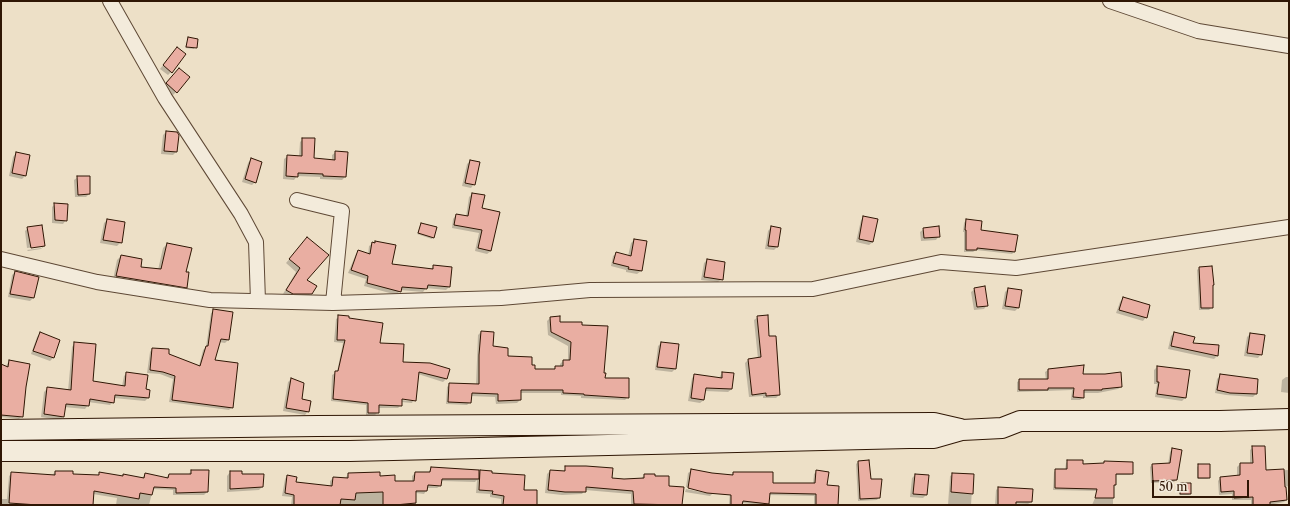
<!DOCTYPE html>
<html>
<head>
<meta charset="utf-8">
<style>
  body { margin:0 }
  #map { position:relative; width:1290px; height:506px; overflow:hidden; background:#ede0c7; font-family:"Libre Caslon Text",serif }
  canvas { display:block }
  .frame { position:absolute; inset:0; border:2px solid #2f1604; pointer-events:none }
  .scale { position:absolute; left:1152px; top:480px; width:97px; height:18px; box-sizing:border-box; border:2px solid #2f1604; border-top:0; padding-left:5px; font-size:12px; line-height:14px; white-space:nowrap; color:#2f1604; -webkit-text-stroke:3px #f3ebdb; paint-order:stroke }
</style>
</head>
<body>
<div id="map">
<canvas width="1290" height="506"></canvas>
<div class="frame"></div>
<div class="scale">50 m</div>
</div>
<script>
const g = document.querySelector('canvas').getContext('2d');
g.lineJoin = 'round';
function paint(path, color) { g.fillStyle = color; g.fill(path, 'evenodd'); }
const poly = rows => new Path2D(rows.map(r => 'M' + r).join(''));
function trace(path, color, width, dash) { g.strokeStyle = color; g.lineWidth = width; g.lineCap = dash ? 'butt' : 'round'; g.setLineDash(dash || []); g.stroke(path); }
paint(poly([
  [188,38,197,39,194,49,185,48],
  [174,51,171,72,168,75,160,69],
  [176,72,176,92,173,95,164,87],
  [166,132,176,152,173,155,161,154,163,135],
  [303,139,313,159,332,161,332,155,336,152,347,153,345,177,342,180,320,179,320,177,297,176,294,180,283,179,284,159,288,156,299,157,300,142],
  [16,153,25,176,22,179,9,176,13,157],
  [251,159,255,182,252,185,242,182,248,163],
  [470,161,474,184,471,188,462,186,467,164],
  [78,177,89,194,86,197,75,197,74,180],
  [472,194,481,208,491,251,487,254,475,251,479,233,452,228,453,219,456,215,466,217,469,197],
  [55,204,66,220,63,224,52,223,52,207],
  [864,217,873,242,869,245,856,242,861,220],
  [107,220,121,242,117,246,100,243,104,223],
  [966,220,980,231,1014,252,1012,254,976,250,973,252,964,252,964,232,963,232,964,223],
  [421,224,433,237,432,239,417,234],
  [771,227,780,229,777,247,774,250,765,249,768,231],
  [28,228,44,246,41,249,28,251,27,250,42,248,42,246,27,248,25,231],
  [924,229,939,236,936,240,921,241,920,232],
  [634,240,646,242,641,271,637,274,626,272,626,270,611,266,613,256,617,253,628,256,631,243],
  [375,242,390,265,430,270,434,266,449,287,446,290,426,288,423,292,400,290,397,295,364,286,366,279,348,273,356,254,359,251,368,255,369,246],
  [303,243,306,281,311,293,306,298,288,297,283,294,296,272,286,263],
  [167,244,185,273,186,287,182,291,113,280,117,260,121,256,139,268,158,270,163,248],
  [707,260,722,279,718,282,701,280,704,263],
  [1199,268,1212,307,1209,310,1199,310,1197,270],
  [15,272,33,298,30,301,8,297,12,275],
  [975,289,987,305,984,309,974,310,971,292],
  [1008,289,1021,291,1018,308,1015,311,1002,309,1005,292],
  [1123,298,1146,317,1143,321,1116,313,1120,302],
  [214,311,232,313,228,340,225,343,219,342,214,361,232,407,229,410,169,402,173,379,160,374,147,373,150,352,152,349,199,366,203,350,206,347,211,313],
  [339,317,379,344,402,363,446,379,443,382,418,374,415,400,414,401,414,399,397,398,397,400,413,401,412,403,401,402,401,405,398,408,378,408,378,412,375,415,366,416,366,405,331,401,332,375,337,372,343,343,334,342,336,319],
  [559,317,559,323,603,374,604,379,628,397,625,400,581,398,581,396,561,395,561,393,520,393,520,400,517,403,496,404,495,397,471,396,470,402,467,405,446,404,447,387,450,384,476,385,478,335,481,332,492,347,506,357,530,366,534,370,553,370,556,367,560,367,560,364,563,361,568,361,568,346,548,335,547,321,550,318],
  [758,317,768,338,779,395,776,398,763,398,763,396,749,397,745,363,748,360,758,359,754,320],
  [40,333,53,358,50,361,31,354,37,337],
  [1174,333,1192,344,1218,346,1217,356,1214,359,1168,349,1171,336],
  [1250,334,1261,354,1258,358,1244,356,1247,337],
  [75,343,92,382,122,386,124,376,127,373,145,390,149,390,148,398,145,401,114,398,113,402,110,405,88,402,88,405,85,409,64,407,63,417,60,420,41,417,44,392,48,388,68,391,72,347],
  [661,343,675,369,672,372,655,370,658,346],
  [10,361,22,416,19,419,1,417,1,365,6,367,7,364],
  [1157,367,1185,398,1182,401,1155,397,1157,384,1154,384,1154,370],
  [1048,370,1082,375,1121,387,1118,389,1098,393,1083,393,1083,398,1080,400,1071,400,1072,390,1017,392,1017,382,1020,380,1046,380,1045,372],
  [722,373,732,389,728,392,705,391,704,400,700,403,688,401,692,378,695,375,719,378],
  [1221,375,1256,394,1253,397,1226,395,1215,393,1217,379],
  [1286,377,1289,377,1289,393,1281,392,1282,380],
  [291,379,303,384,301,400,308,411,305,415,283,411,288,382],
  [1253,447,1265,471,1289,470,1289,466,1289,486,1285,487,1286,500,1284,502,1269,505,1251,505,1251,500,1232,500,1232,494,1219,495,1218,481,1220,478,1237,477,1237,467,1240,464,1250,464,1250,450],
  [1172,449,1176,480,1174,482,1151,483,1150,467,1152,465,1168,464,1170,452],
  [1068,461,1082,465,1103,464,1105,462,1132,473,1130,475,1115,475,1115,485,1113,486,1113,505,1092,505,1098,491,1053,490,1054,472,1056,470,1065,470,1066,463],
  [858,462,870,480,879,497,877,500,858,501,856,464],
  [1199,465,1209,478,1207,479,1197,479,1197,467],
  [566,467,611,479,624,480,641,479,644,475,654,477,668,487,683,488,681,505,631,505,631,494,585,490,582,494,562,495,545,493,547,474,550,471,563,472],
  [431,468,478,474,481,472,491,474,523,491,536,491,537,505,501,505,501,499,490,497,490,494,476,493,477,480,475,482,441,481,440,486,437,488,427,488,426,491,424,494,416,493,416,505,291,505,292,497,282,496,285,479,287,476,295,483,330,487,330,481,333,478,345,479,348,474,379,477,395,482,412,482,412,476,415,473,428,473],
  [692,470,713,493,710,496,685,492,686,489,711,494,711,492,686,487,688,473],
  [191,471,207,471,207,492,204,495,173,495,173,490,153,489,149,505,116,505,117,498,93,494,92,505,1,505,1,499,7,499,9,476,12,473,52,475,55,472,72,475,97,476,100,473,122,477,124,475,142,478,145,474,165,478,169,475,188,475],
  [817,471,838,505,814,505,814,496,769,495,767,505,741,503,741,505,729,505,731,476,733,473,772,484,813,484,814,474],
  [230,472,241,475,262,487,259,490,227,492,227,476],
  [953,474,973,475,971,505,948,505,950,476],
  [915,475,926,495,923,498,910,497,912,478],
  [1181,484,1190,484,1190,494,1189,495,1179,495,1180,485],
  [998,488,1031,490,1031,502,1028,504,1009,503,1008,505,995,505,996,490]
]), '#0003');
const building = poly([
  [188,37,198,39,197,48,186,47,188,37],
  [177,47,186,54,172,73,163,65,177,47],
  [179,68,190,77,177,93,166,83,179,68],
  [166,131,177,132,179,135,177,152,164,151,166,131],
  [302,138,315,138,314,158,335,160,335,151,348,152,346,177,323,176,323,174,298,173,298,177,286,176,287,155,302,156,302,138],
  [16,152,30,155,26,176,12,173,16,152],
  [251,158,262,162,256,183,245,179,251,158],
  [470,160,480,162,475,185,465,183,470,160],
  [77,176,90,176,90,194,78,195,77,176],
  [472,193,485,195,482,208,500,212,491,251,478,248,482,230,454,225,456,214,468,216,472,193],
  [54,203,68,204,67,221,55,220,54,203],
  [863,216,878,219,873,242,859,239,863,216],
  [107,219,125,222,122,243,103,240,107,219],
  [966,219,982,221,981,230,1018,235,1015,252,977,248,977,250,966,250,966,230,965,230,966,219],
  [421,223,437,227,434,238,418,233,421,223],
  [42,225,45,246,31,248,27,227,42,225],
  [771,226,781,228,778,247,768,246,771,226],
  [939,226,940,237,924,238,923,228,939,226],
  [307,237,329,255,307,280,317,286,312,294,293,294,286,290,300,268,289,259,307,237],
  [634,239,647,241,642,271,628,269,629,267,613,263,616,252,631,256,634,239],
  [375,241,396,245,392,264,433,269,433,265,452,267,450,287,428,285,427,289,402,287,401,292,367,283,368,276,351,270,358,250,370,254,372,242,375,243,375,241],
  [167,243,192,248,186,272,189,272,187,288,116,276,121,255,142,259,141,267,161,269,167,243],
  [707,259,725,262,723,280,704,277,707,259],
  [1212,266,1214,285,1213,285,1213,308,1201,308,1199,267,1212,266],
  [15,271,39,277,34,298,10,294,15,271],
  [985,286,988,306,977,307,974,288,985,286],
  [1008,288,1022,290,1019,308,1005,306,1008,288],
  [1123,297,1150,305,1147,318,1119,310,1123,297],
  [213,309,233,312,229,340,221,339,215,360,238,363,233,408,172,400,175,376,163,372,150,370,152,348,169,349,169,354,200,366,206,346,208,346,213,309],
  [338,315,349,316,349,318,383,323,380,343,404,344,403,362,430,363,450,369,447,379,419,372,416,401,402,399,402,406,379,405,379,413,368,413,368,403,333,399,335,371,338,371,345,340,337,340,338,315],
  [768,315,769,336,776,336,780,395,766,396,766,393,752,395,748,359,761,357,757,316,768,315],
  [560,316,560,322,582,322,582,325,608,326,604,373,606,373,605,378,629,378,629,398,584,395,584,394,563,393,563,390,521,390,521,400,498,401,498,394,472,393,471,403,448,402,449,383,479,384,479,355,481,331,494,332,493,346,508,348,508,356,532,357,532,365,535,365,535,369,555,369,555,366,563,366,563,360,570,360,571,342,551,332,550,317,560,316],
  [40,332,60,340,54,358,33,351,40,332],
  [1174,332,1195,337,1193,343,1219,345,1218,356,1171,346,1174,332],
  [1250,333,1265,335,1262,355,1247,353,1250,333],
  [74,342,96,344,93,381,125,386,126,372,148,375,146,389,150,390,149,398,115,395,114,403,90,399,89,406,66,404,64,417,44,414,47,387,71,390,74,342],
  [661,342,679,344,676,369,657,367,661,342],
  [9,360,30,364,26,387,23,417,1,415,1,364,8,367,9,360],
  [1084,365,1083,374,1105,374,1121,372,1122,387,1102,389,1102,390,1084,390,1084,398,1073,397,1074,388,1048,388,1048,390,1019,390,1019,379,1048,379,1048,369,1084,365],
  [1157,366,1190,370,1186,398,1157,394,1159,382,1157,382,1157,366],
  [722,372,734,373,732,389,706,388,704,400,691,398,694,374,722,378,722,372],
  [1220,374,1258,379,1257,394,1230,393,1217,390,1220,374],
  [291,378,304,383,302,399,311,401,309,412,286,408,291,378],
  [1252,446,1265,446,1266,470,1284,469,1285,487,1286,487,1287,500,1270,502,1270,505,1253,505,1253,497,1234,498,1234,491,1221,492,1220,477,1240,475,1240,463,1253,463,1252,446],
  [1172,448,1182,450,1177,480,1153,481,1152,464,1170,463,1172,448],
  [869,460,871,479,882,479,880,498,860,499,858,461,869,460],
  [1067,460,1083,460,1083,464,1104,463,1104,461,1133,462,1133,474,1116,474,1116,485,1114,485,1114,498,1095,498,1097,489,1055,488,1055,469,1067,469,1067,460],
  [1198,464,1210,464,1210,478,1198,478,1198,464],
  [565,466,586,466,613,468,612,478,624,479,644,478,644,474,655,474,655,476,669,476,669,486,684,487,682,505,634,504,633,491,586,487,586,492,565,492,548,490,550,470,565,471,565,466],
  [431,467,479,470,479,479,442,479,441,486,428,485,427,491,416,491,416,503,395,505,383,505,383,492,356,493,355,500,341,499,340,505,294,505,294,495,285,493,287,475,297,477,296,482,332,486,333,477,348,478,348,473,380,472,380,476,395,475,395,481,414,481,415,472,430,472,431,467],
  [691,469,712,473,733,475,733,472,773,472,773,483,815,483,816,470,829,472,827,485,839,486,838,505,816,505,816,494,770,493,769,504,743,501,742,505,731,505,731,495,707,493,688,488,691,469],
  [191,470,209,470,208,492,176,493,176,488,154,487,152,495,140,493,139,499,94,491,93,505,38,505,9,503,11,472,55,475,55,471,73,471,73,474,99,475,99,472,123,476,123,474,144,478,145,473,168,478,169,474,191,474,191,470],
  [480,470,492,471,492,473,525,475,524,490,537,490,537,505,503,505,504,496,492,494,493,491,479,490,480,470],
  [230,471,242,471,242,474,264,474,263,487,230,489,230,471],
  [952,473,974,474,973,494,951,492,952,473],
  [915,474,929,475,927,495,913,494,915,474],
  [1181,483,1191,483,1191,494,1180,494,1181,483],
  [998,487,1033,489,1032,502,1016,502,1016,505,998,505,998,487]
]);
paint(building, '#e9aea2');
trace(building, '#2f1604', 1);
const minor = poly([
  [110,1,165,98,241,214,256,242,258,301],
  [1110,1,1198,31,1289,46],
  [297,200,342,211,333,303],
  [1,259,97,282,210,300,333,303,501,298,590,290,813,289,941,262,1016,268,1289,227]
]);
const secondary = poly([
  [1,430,317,426,934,423,960,429],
  [1,451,350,451,909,438,934,438,962,430,1002,428,1020,421,1220,421,1289,419]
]);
trace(minor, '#5e4835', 16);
trace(secondary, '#2f1604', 22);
trace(minor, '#f3ebdb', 14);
trace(secondary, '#f3ebdb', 20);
</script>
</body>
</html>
